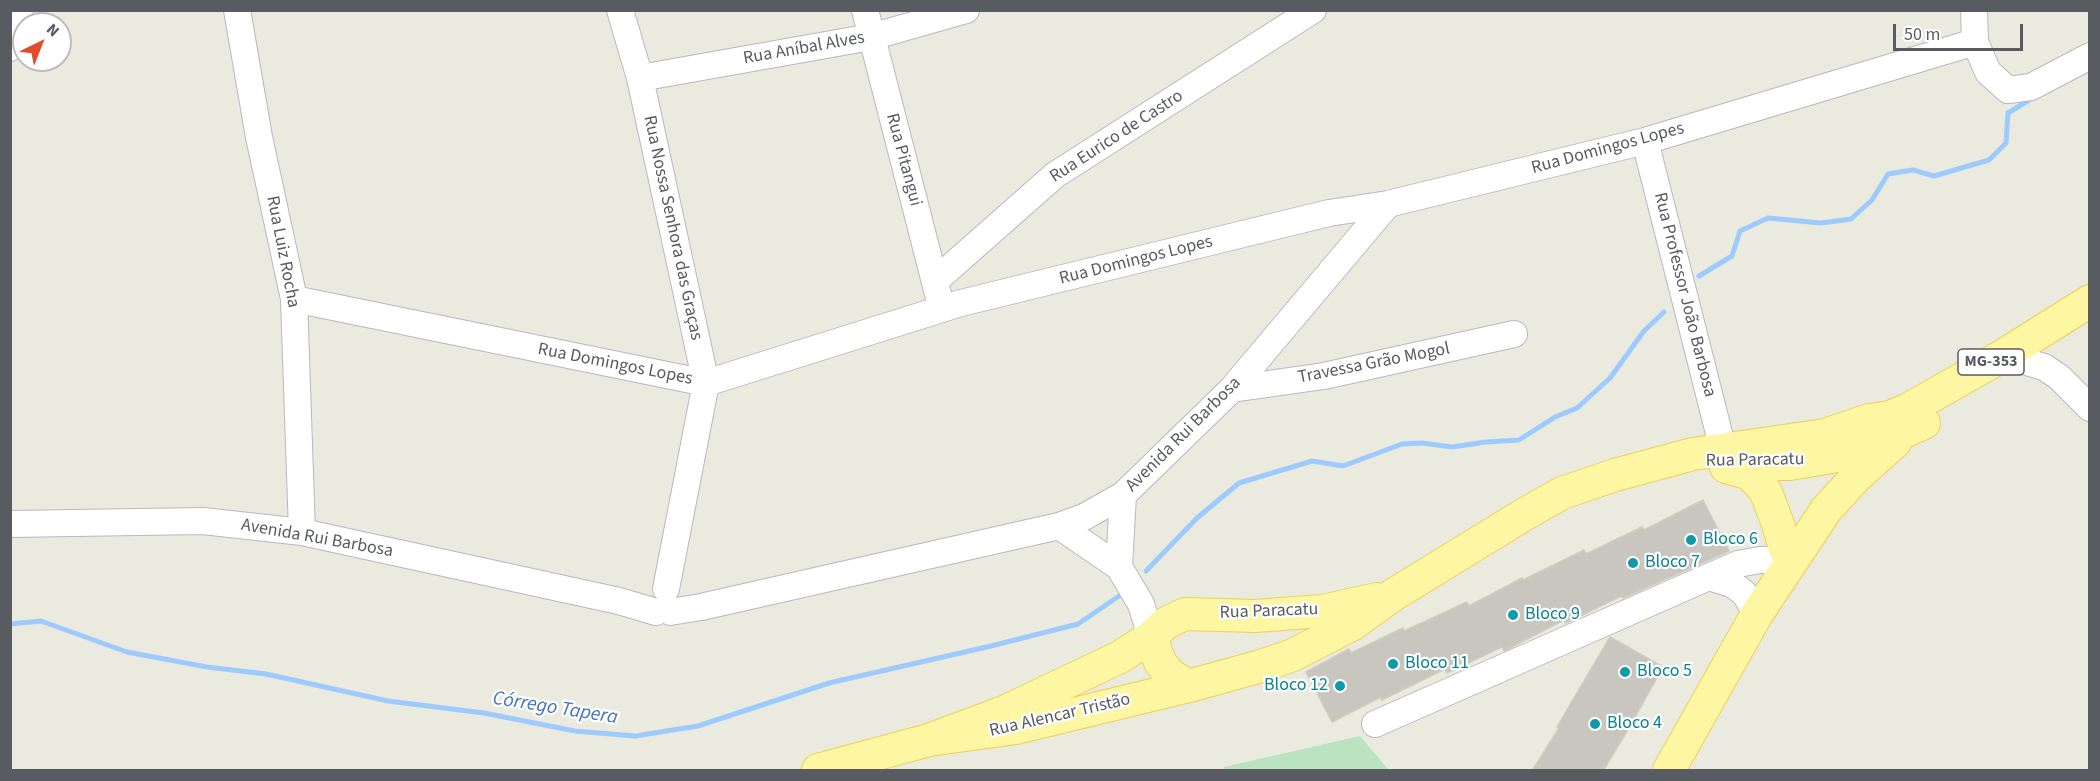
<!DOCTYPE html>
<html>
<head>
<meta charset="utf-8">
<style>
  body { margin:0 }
  #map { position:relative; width:2100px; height:781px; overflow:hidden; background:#ebeadf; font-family:"Source Sans 3",sans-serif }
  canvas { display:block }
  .frame { position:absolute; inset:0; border:12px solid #585b60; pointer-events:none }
  .north { position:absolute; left:12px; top:12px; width:60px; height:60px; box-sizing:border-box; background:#fff; border:2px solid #bcbdbf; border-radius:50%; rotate:43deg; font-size:16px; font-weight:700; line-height:24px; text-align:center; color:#585b60 }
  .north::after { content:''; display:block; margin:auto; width:21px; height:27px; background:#e44b2d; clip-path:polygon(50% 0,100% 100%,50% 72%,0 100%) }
  .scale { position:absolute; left:1893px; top:24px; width:130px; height:27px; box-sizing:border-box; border:3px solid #585b60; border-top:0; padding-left:8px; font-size:18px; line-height:21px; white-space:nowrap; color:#585b60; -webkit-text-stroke:4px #fff; paint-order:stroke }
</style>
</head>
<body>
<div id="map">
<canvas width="2100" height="781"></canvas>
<div class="frame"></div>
<div class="north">N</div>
<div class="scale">50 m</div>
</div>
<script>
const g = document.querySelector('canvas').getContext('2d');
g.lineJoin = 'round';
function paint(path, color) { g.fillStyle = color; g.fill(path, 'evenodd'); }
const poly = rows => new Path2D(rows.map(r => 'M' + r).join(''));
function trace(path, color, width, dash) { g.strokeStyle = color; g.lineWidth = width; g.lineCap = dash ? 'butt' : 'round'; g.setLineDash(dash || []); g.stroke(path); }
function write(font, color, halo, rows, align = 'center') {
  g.font = font + ' "Source Sans 3",sans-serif'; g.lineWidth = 4.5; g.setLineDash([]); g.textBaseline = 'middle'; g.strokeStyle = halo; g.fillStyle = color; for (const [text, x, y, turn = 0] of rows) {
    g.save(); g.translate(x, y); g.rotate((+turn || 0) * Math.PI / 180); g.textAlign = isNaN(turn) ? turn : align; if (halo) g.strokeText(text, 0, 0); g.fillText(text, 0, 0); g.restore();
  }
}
paint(poly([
  [1360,736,1389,770,1224,770,1224,767]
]), '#bce3bf');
trace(poly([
  [1699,276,1732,256,1740,231,1768,218,1821,223,1851,219,1872,200,1888,174,1913,170,1934,176,1989,160,2006,143,2008,113,2029,100],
  [1146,571,1197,518,1239,483,1312,461,1343,466,1402,444,1422,443,1452,447,1486,442,1519,440,1555,417,1577,408,1610,378,1644,331,1664,312],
  [10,624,41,621,127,652,207,667,266,674,388,701,484,713,575,731,635,736,698,726,829,683,991,646,1078,624,1119,596]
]), '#9ecbfd', 5);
const building = poly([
  [1703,500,1729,551,1623,598,1621,596,1566,623,1564,620,1504,651,1502,647,1447,673,1445,669,1382,700,1381,697,1332,722,1306,672,1349,649,1351,653,1403,628,1404,631,1467,602,1469,606,1522,578,1523,580,1584,550,1586,554,1642,527,1644,530,1703,500],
  [1610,637,1663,667,1633,721,1603,771,1532,771,1559,728,1557,727,1610,637]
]);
paint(building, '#c8c6bf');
trace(building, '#d0ccbe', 1.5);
const minor = poly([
  [237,10,259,137,294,299,302,532],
  [620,10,640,78,706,383,666,589],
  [865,10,938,294],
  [1974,10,1975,42,1988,72,2008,90,2031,87,2090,56],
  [10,48,20,10],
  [640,78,871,37,966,10],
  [1645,141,1723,449],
  [935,281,1055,175,1313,10],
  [294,299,706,383,961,303,1329,213,1388,204,1645,141,1975,42],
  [2030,363,2044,367,2059,377,2090,408],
  [1232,389,1324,376,1514,334],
  [10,524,203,521,302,532,619,601,656,612],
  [1059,526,1119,567,1141,604,1151,637],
  [1119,567,1123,495],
  [1709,577,1732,584,1744,593,1757,614],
  [670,612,701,607,1059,526,1084,517,1123,495,1232,389,1388,204],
  [1375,724,1738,564,1760,560,1780,560]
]);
const major = poly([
  [1738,464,1790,464,1837,456,1884,441,1924,423],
  [1726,467,1750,474,1765,490,1778,524,1785,549],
  [1151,637,1160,662,1170,675,1189,686],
  [929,740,1016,728,1189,686,1261,666,1293,655,1353,624,1393,595,1525,514,1562,493,1615,475,1693,454,1825,435,1869,420,1890,417,1909,409,2004,355,2090,301],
  [818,770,929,740,1004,712,1120,657,1151,637,1166,623,1185,614,1255,616,1322,611,1377,599],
  [1669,770,1757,614,1826,510,1856,477,1895,442]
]);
trace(minor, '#b7b9be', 28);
trace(major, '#edd057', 34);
trace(minor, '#fff', 26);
trace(major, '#fdf6a3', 32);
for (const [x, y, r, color] of [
  [1691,540,6,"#0f9aa8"],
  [1633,563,6,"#0f9aa8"],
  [1513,615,6,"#0f9aa8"],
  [1393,664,6,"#0f9aa8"],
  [1625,672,6,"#0f9aa8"],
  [1340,686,6,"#0f9aa8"],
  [1595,724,6,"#0f9aa8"]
]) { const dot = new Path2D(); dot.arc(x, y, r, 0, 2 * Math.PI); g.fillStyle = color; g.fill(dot); trace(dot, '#fff', 2); }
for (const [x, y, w] of [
  [1991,362,66]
]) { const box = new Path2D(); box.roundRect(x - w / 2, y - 13, w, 26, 4.5); g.fillStyle = '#fff'; g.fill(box); trace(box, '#585b60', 1.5); }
write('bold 16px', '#585b60', null, [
  ["MG-353",1991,362]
]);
write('18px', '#585b60', '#fff', [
  ["Rua Aníbal Alves",804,49,-10],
  ["Rua Eurico de Castro",1117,137,-33],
  ["Rua Domingos Lopes",1608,149,-15],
  ["Rua Pitangui",903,160,75],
  ["Rua Nossa Senhora das Graças",672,228,78],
  ["Rua Luiz Rocha",282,252,79],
  ["Rua Domingos Lopes",1136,261,-14],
  ["Rua Professor João Barbosa",1684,295,76],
  ["Travessa Grão Mogol",1374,364,-11],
  ["Rua Domingos Lopes",615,365,11],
  ["Avenida Rui Barbosa",1184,435,-45],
  ["Rua Paracatu",1755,461,-1],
  ["Avenida Rui Barbosa",317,539,10],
  ["Rua Paracatu",1269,612,-2],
  ["Rua Alencar Tristão",1060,716,-13]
]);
write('18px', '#0d838f', '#fff', [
  ["Bloco 6",1703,540],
  ["Bloco 7",1645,563],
  ["Bloco 9",1525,615],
  ["Bloco 11",1405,664],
  ["Bloco 5",1637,672],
  ["Bloco 12",1328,686,"right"],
  ["Bloco 4",1607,724]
], 'left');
write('italic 20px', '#4274be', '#fff', [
  ["Córrego Tapera",555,709,9]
]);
</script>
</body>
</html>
